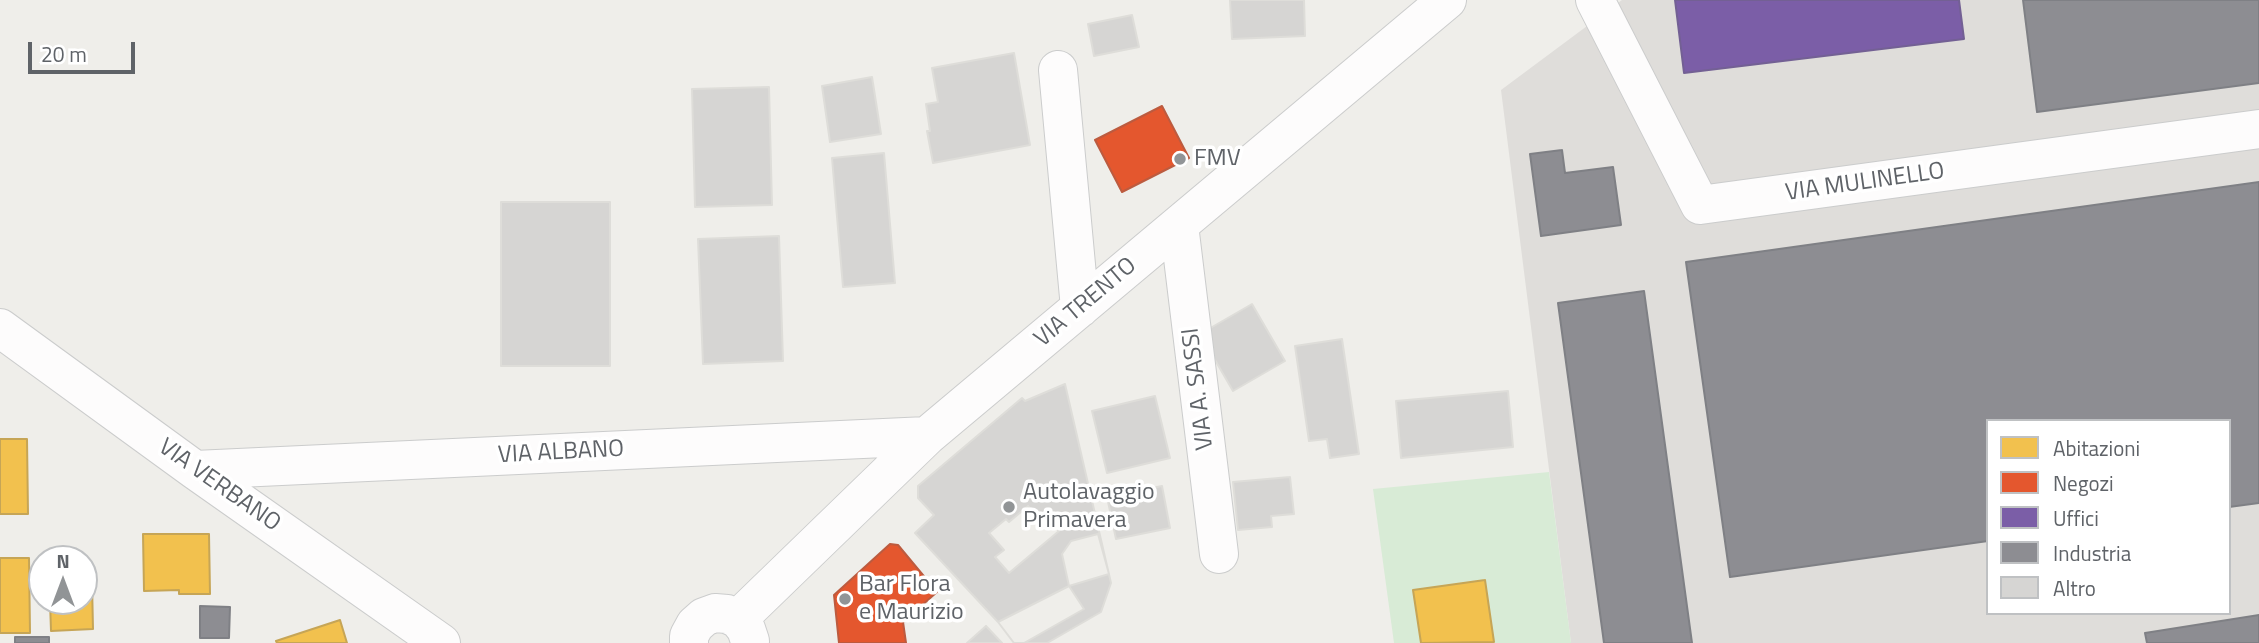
<!DOCTYPE html>
<html>
<head>
<meta charset="utf-8">
<style>
  body { margin:0 }
  #map { position:relative; width:2259px; height:643px; overflow:hidden; background:#efeeea; font-family:"Titillium Web",sans-serif }
  canvas { display:block }
  .legend { position:absolute; left:1986px; top:419px; width:245px; height:196px; box-sizing:border-box; background:#fff; border:2px solid #bfc1c3; margin:0; padding:9px 12px; list-style:none; font-size:21px; color:#5f6368 }
  .legend li { display:flex; align-items:center; gap:14px; height:35px }
  .legend b { width:35px; border:2px solid #bfc1c3 }
  .north { position:absolute; left:28px; top:545px; width:70px; height:70px; box-sizing:border-box; background:#fff; border:2px solid #bfc1c3; border-radius:50%; rotate:0deg; font-size:19px; font-weight:700; line-height:28px; text-align:center; color:#5f6368 }
  .north::after { content:''; display:block; margin:auto; width:24px; height:32px; background:#919496; clip-path:polygon(50% 0,100% 100%,50% 72%,0 100%) }
  .scale { position:absolute; left:28px; top:42px; width:107px; height:32px; box-sizing:border-box; border:4px solid #5f6368; border-top:0; padding-left:9px; font-size:21px; line-height:24px; white-space:nowrap; color:#5f6368; -webkit-text-stroke:5px #fff; paint-order:stroke }
</style>
</head>
<body>
<div id="map">
<canvas width="2259" height="643"></canvas>
<ul class="legend">
<li><b style="height:19px;background:#f2c14e"></b>Abitazioni</li>
<li><b style="height:19px;background:#e4572e"></b>Negozi</li>
<li><b style="height:19px;background:#7b5ea7"></b>Uffici</li>
<li><b style="height:19px;background:#8d8d92"></b>Industria</li>
<li><b style="height:19px;background:#d6d5d3"></b>Altro</li>
</ul>
<div class="north">N</div>
<div class="scale">20 m</div>
</div>
<script>
const g = document.querySelector('canvas').getContext('2d');
g.lineJoin = 'round';
function paint(path, color) { g.fillStyle = color; g.fill(path, 'evenodd'); }
const poly = rows => new Path2D(rows.map(r => 'M' + r).join(''));
function trace(path, color, width, dash) { g.strokeStyle = color; g.lineWidth = width; g.lineCap = dash ? 'butt' : 'round'; g.setLineDash(dash || []); g.stroke(path); }
function write(font, color, halo, rows, align = 'center') {
  g.font = font + ' "Titillium Web",sans-serif'; g.lineWidth = 7; g.setLineDash([]); g.textBaseline = 'middle'; g.strokeStyle = halo; g.fillStyle = color; for (const [text, x, y, turn = 0] of rows) {
    g.save(); g.translate(x, y); g.rotate((+turn || 0) * Math.PI / 180); g.textAlign = isNaN(turn) ? turn : align; if (halo) g.strokeText(text, 0, 0); g.fillText(text, 0, 0); g.restore();
  }
}
paint(poly([
  [1622,0,2259,0,2259,643,1571,643,1501,90],
  [1988,421,2229,421,2229,613,1988,613]
]), '#dfddda');
paint(poly([
  [1549,472,1571,643,1394,643,1373,489]
]), '#d8ebd6');
const homes = poly([
  [0,439,27,439,28,514,0,514,0,439],
  [143,534,209,534,210,594,179,594,179,590,144,591,143,534],
  [0,558,29,558,30,633,0,633,0,558],
  [1485,580,1494,642,1421,643,1413,590,1485,580],
  [84,583,92,583,93,629,51,631,50,601,84,601,84,583],
  [340,620,347,643,277,643,276,641,340,620]
]);
paint(homes, '#f2c14e');
trace(homes, '#c6a556', 2);
const shops = poly([
  [1162,106,1189,158,1122,192,1095,140,1162,106],
  [890,544,898,545,937,592,903,622,906,643,839,643,834,595,890,544]
]);
paint(shops, '#e4572e');
trace(shops, '#bc5b3f', 2);
const offices = poly([
  [1675,0,1959,0,1964,39,1684,73,1675,0]
]);
paint(offices, '#7b5ea7');
trace(offices, '#736094', 2);
const industry = poly([
  [2023,0,2259,0,2259,83,2037,112,2023,0],
  [1562,150,1565,173,1613,167,1621,225,1541,236,1530,154,1562,150],
  [2259,182,2259,503,2229,507,2229,421,1988,421,1988,541,1730,577,1686,262,2259,182],
  [1644,291,1692,643,1604,643,1558,303,1644,291],
  [200,606,230,607,229,638,200,638,200,606],
  [2259,615,2259,643,2147,643,2145,633,2259,615],
  [15,637,49,637,49,643,15,643,15,637]
]);
paint(industry, '#8d8d92');
trace(industry, '#7f8085', 2);
const building = poly([
  [1230,0,1304,0,1305,36,1232,39,1230,0],
  [1132,15,1139,47,1094,56,1088,24,1132,15],
  [1014,53,1030,145,933,163,927,131,930,131,926,104,938,102,932,68,1014,53],
  [872,77,881,134,830,142,822,86,872,77],
  [769,87,772,205,695,207,692,89,769,87],
  [884,153,895,283,843,287,832,158,884,153],
  [501,202,610,202,610,366,501,366,501,202],
  [779,236,783,361,703,364,698,239,779,236],
  [1252,304,1285,361,1233,391,1200,334,1252,304],
  [1342,339,1359,454,1330,458,1327,439,1309,441,1295,346,1342,339],
  [1065,384,1111,583,1101,612,1047,643,1014,643,998,622,915,533,934,515,918,498,918,486,1022,398,1025,401,1065,384],
  [1508,391,1513,447,1401,458,1396,401,1508,391],
  [1155,396,1170,458,1107,473,1092,411,1155,396],
  [1290,477,1294,514,1271,516,1272,527,1238,530,1233,482,1290,477],
  [1162,486,1170,528,1116,539,1107,497,1162,486],
  [1028,506,1038,518,1044,514,1059,531,1009,573,995,557,1004,550,989,533,1006,519,1009,522,1028,506],
  [1098,534,1109,574,1069,586,1062,554,1071,541,1098,534],
  [1069,586,1084,609,1024,643,1014,643,998,622,1069,586],
  [986,626,1002,643,967,643,986,626]
]);
paint(building, '#d6d5d3');
trace(building, '#deddd9', 2);
const minor = poly([
  [1595,0,1700,205,2259,129],
  [1058,70,1080,308],
  [1179,225,1219,554],
  [0,328,195,470,441,643],
  [195,470,927,436],
  [738,619,927,436,1447,0],
  [689,643,689,636,695,625,704,617,715,613,727,614,738,619,746,629,750,641]
]);
trace(minor, '#cbcccc', 40);
trace(minor, '#fdfcfc', 38);
for (const [x, y, r, color] of [
  [1180,159,7,"#919496"],
  [1009,507,7,"#919496"],
  [845,599,7,"#919496"]
]) { const dot = new Path2D(); dot.arc(x, y, r, 0, 2 * Math.PI); g.fillStyle = color; g.fill(dot); trace(dot, '#fff', 2.5); }
write('24px', '#5f6368', '#fff', [
  ["FMV",1194,159],
  ["Autolavaggio",1023,493],
  ["Primavera",1023,521],
  ["Bar Flora",859,585],
  ["e Maurizio",859,613]
], 'left');
write('24px', '#5f6368', '#fff', [
  ["VIA MULINELLO",1865,183,-8],
  ["VIA TRENTO",1086,303,-40],
  ["VIA A. SASSI",1199,389,-97],
  ["VIA ALBANO",561,453,-3],
  ["VIA VERBANO",219,486,35]
]);
</script>
</body>
</html>
